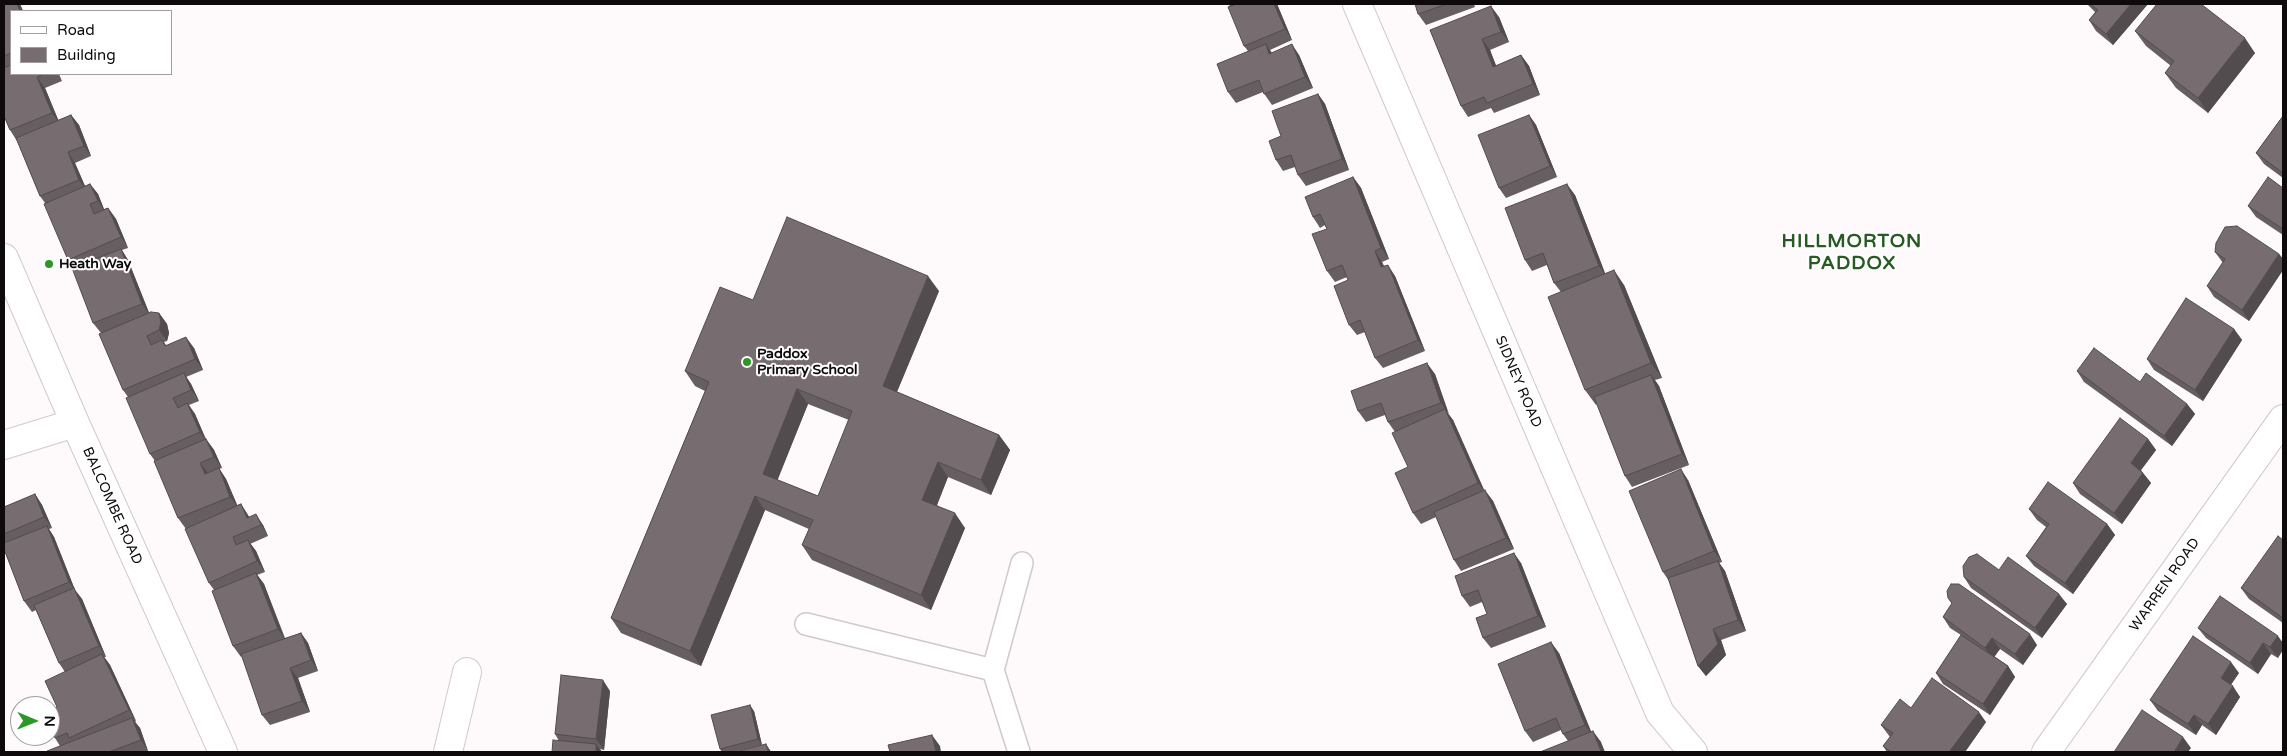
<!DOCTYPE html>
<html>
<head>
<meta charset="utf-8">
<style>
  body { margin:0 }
  #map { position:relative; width:2287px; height:756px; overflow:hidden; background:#fef9fb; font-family:"Varela Round",sans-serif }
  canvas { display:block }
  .frame { position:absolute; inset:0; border:5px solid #0e0a0b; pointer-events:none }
  .legend { position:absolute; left:10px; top:10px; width:162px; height:65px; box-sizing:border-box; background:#fff; border:1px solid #9f9d9d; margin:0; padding:6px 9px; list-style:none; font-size:15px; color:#0e0a0b }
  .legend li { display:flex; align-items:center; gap:10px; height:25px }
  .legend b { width:25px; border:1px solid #9f9d9d }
  .north { position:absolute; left:10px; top:696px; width:50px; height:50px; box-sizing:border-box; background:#fff; border:1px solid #9f9d9d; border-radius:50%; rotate:91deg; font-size:14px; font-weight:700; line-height:20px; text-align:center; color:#0e0a0b }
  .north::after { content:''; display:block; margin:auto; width:18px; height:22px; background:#2c9926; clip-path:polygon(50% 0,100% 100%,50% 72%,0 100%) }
</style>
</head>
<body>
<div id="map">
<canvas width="2287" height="756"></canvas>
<div class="frame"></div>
<ul class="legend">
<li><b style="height:6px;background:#fff"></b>Road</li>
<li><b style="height:14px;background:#776d71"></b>Building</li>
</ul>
<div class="north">N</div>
</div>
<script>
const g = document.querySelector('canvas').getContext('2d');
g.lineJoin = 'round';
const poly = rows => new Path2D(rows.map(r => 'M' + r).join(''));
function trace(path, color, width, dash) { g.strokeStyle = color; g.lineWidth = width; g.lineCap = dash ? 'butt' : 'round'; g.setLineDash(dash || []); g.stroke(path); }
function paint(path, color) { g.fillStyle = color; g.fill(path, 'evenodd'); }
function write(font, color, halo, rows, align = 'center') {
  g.font = font + ' "Varela Round",sans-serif'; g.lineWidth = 4; g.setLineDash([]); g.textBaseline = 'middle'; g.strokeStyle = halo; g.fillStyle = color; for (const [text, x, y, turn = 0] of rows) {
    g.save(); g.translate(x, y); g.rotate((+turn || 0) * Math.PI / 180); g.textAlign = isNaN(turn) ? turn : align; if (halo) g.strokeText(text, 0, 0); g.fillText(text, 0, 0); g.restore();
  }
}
const service = poly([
  [806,624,993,670,1019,752],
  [993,670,1022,563]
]);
const minor = poly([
  [1357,4,1660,713,1693,752],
  [4,258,75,423,223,752],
  [4,445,75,423],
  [448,752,467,672],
  [2046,752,2283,419]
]);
trace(service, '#d3c8cc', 24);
trace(minor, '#d3c8cc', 30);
trace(service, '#fff', 21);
trace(minor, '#fff', 28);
paint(poly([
  [4,4,20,4,23,11,11,11,11,74,59,74,62,81,45,88,58,120,71,115,79,125,91,156,75,163,85,186,90,184,98,194,104,209,108,208,116,219,128,248,122,250,128,260,149,313,159,313,167,324,169,333,167,341,164,342,166,345,194,348,203,370,186,377,191,384,199,401,189,405,195,414,206,439,214,450,222,468,219,469,226,479,237,505,241,504,249,517,263,525,268,536,250,544,256,551,265,572,257,575,264,584,285,638,301,633,308,643,318,671,298,678,310,712,270,725,262,715,242,656,241,657,233,646,214,590,209,583,186,529,178,518,155,461,150,454,128,397,123,390,101,333,93,323,73,267,68,260,45,203,40,196,17,141,10,130,4,116],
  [1228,4,1277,4,1292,40,1270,50,1272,53,1299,55,1313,88,1272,105,1263,92,1236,103,1228,92,1248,51,1244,46,1230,6],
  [1415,4,1474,4,1475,7,1426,25,1418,14],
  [2087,4,2148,4,2113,45,2096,31,2089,20,2095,12],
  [1499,17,1509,42,1490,50,1496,66,1521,55,1529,66,1540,95,1494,113,1491,108,1468,117,1461,106,1430,30],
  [2135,31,2255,53,2208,113,2176,88,2165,73,2171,66,2146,46],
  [1318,94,1325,104,1349,170,1306,186,1298,175,1295,167,1283,171,1276,160,1281,136],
  [1529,115,1536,125,1557,177,1506,198,1499,188],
  [2283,116,2283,178,2264,164,2256,153],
  [1353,177,1361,188,1389,259,1382,262,1384,266,1395,276,1425,351,1383,368,1375,358,1365,332,1357,335,1349,325,1348,280,1347,277,1335,282,1327,271,1327,229,1325,225,1320,228,1313,217],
  [2283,188,2283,235,2256,217,2248,206],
  [1575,195,1605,273,1624,285,1662,378,1655,380,1659,386,1689,465,1632,487,1625,476,1597,404,1596,405,1585,390,1561,292,1554,283,1547,265,1532,271,1525,260],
  [2215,252,2279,254,2283,259,2283,270,2249,321,2214,297,2207,286,2223,263],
  [939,291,897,392,999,435,1010,450,991,495,948,477,937,505,965,528,931,610,812,560,802,545,809,529,765,510,701,666,621,633,611,618,705,391,695,386,685,371],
  [808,404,849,420,818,496,777,480],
  [2234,329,2242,340,2203,401,2154,370,2147,359],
  [2077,371,2140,382,2187,404,2195,414,2172,446,2084,382],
  [1435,374,1448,414,1453,420,1484,491,1493,501,1514,549,1461,571,1454,560,1436,517,1421,524,1413,513,1408,467,1395,432,1388,422,1385,415,1366,422,1358,411],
  [2148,439,2156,450,2141,470,2143,473,2151,483,2122,524,2080,494,2073,483],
  [1688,480,1722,562,1719,563,1725,571,1746,631,1721,640,1726,655,1706,676,1698,666,1669,581,1663,572],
  [35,494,42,505,52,528,49,529,54,537,75,590,82,599,106,657,104,657,110,665,136,721,135,722,140,728,148,751,144,752,48,752,60,746,55,738,57,707,65,672,59,663,36,610,32,612,24,601,4,549,4,507],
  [2029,509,2107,524,2115,535,2073,594,2034,566,2026,556,2046,527,2037,520],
  [2283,540,2283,623,2249,599,2241,588],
  [1521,563,1546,627,1491,648,1483,638,1487,614,1482,602,1470,607,1462,596],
  [1999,570,2067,604,2042,638,1971,588,1964,577],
  [1948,598,2037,645,2023,665,2000,649,1994,656,2008,666,2015,677,1990,715,1943,684,1936,673,1961,635,1950,628,1943,617,1952,604],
  [2198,628,2278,636,2278,658,2271,654,2258,674,2206,638],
  [1559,653,1591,732,1601,742,1568,741,1563,734,1561,730,1533,742,1525,731],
  [2239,673,2231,685,2240,697,2216,735,2202,725,2196,735,2158,711,2150,700],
  [610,691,604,750,600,749,602,752,559,741,555,734],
  [1911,708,1986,722,1965,752,1887,752,1883,746,1890,737,1881,725],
  [754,711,762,745,734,752,722,752,720,749]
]), '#665e61');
paint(poly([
  [17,4,20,4,23,11,20,11],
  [1274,4,1277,4,1292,40,1285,29],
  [2131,4,2148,4,2113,45,2106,34],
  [1491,6,1499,17,1509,42,1501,32],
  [2245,38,2255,53,2208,113,2198,98],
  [1482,39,1490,50,1501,78,1493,67],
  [1266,44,1273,55,1269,54],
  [1292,44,1299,55,1313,88,1305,77],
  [1521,55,1529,66,1540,95,1533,84],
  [37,77,45,88,60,124,52,113],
  [1318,94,1325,104,1349,170,1342,159],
  [71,115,79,125,91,156,84,146],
  [1529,115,1536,125,1557,177,1550,166],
  [68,152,75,163,87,191,79,180],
  [1353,177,1361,188,1389,259,1381,248],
  [90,184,98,194,105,212,98,201],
  [1567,184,1575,195,1606,276,1599,266],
  [108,208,116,219,128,248,121,237],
  [121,249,128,260,150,315,142,304],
  [1375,251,1382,262,1389,278,1381,267],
  [2279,254,2283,259,2283,270,2249,321,2242,310],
  [1388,265,1395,276,1425,351,1418,340],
  [1614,270,1624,285,1662,378,1651,363],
  [928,276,939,291,893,401,883,386],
  [159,313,167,324,169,333,167,341,159,330],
  [2234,329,2242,340,2203,401,2195,390],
  [186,337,194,348,203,370,195,359],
  [1427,363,1435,374,1449,414,1441,403],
  [184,373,191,384,199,401,191,390],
  [1651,375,1659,386,1689,465,1682,454],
  [797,389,808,404,774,489,763,474],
  [187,403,195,414,207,443,200,432],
  [2187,404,2195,414,2172,446,2164,436],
  [1445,409,1453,420,1486,494,1478,483],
  [999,435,1010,450,991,495,981,480],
  [206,439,214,450,222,468,214,457],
  [2148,439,2156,450,2138,474,2131,463],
  [938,462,948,477,933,515,922,500],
  [200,463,208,473,205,474],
  [219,468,226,479,238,507,230,497],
  [1681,469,1688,480,1722,562,1714,551],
  [2143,473,2151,483,2122,524,2114,513],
  [1485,490,1493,501,1514,549,1506,538],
  [35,494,42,505,52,528,44,517],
  [755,496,765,510,701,666,690,651],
  [241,504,248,515,255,529,247,518],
  [955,513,965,528,931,610,921,595],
  [256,514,263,525,268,536,261,525],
  [2107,524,2115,535,2073,594,2065,583],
  [47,526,54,537,75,590,82,599,106,657,99,646,76,592,69,582],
  [248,540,256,551,265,572,257,561],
  [1514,553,1521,563,1546,627,1538,616],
  [1718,561,1725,571,1746,631,1738,620],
  [256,573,264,584,285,640,278,629],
  [2059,594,2067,604,2042,638,2035,628],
  [1713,629,1721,640,1726,655,1706,676,1698,666],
  [301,633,308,643,318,671,311,660],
  [2030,634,2037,645,2023,665,2015,654],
  [2278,636,2283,643,2283,650,2278,658,2270,647],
  [1992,638,2000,649,1993,659,1985,648],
  [1551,642,1559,653,1593,736,1585,725],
  [2263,643,2271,654,2258,674,2250,663],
  [102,654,110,665,136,721,129,710],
  [2231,662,2239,673,2228,688,2221,678],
  [2008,666,2015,677,1990,715,1983,704],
  [290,668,298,678,310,712,302,701],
  [603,680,610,691,604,750,596,739],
  [2233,686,2240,697,2216,735,2208,724],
  [750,705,754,711,762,745,758,739],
  [1979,712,1986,722,1965,752,1949,752],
  [2194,715,2202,725,2196,735,2188,724],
  [132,718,140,728,148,751,141,740],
  [1593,731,1601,742,1605,752,1601,752],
  [932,735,940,746,941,752,936,752],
  [2183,737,2191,748,2188,752,2174,752],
  [596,744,602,752,596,752],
  [766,744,770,750,771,752,768,752]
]), '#534c4f');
const building = poly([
  [4,4,17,4,20,11,11,11,11,53,4,56,4,4],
  [1237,4,1274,4,1285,29,1244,46,1228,7,1237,4],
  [1415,4,1447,4,1418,14,1415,4],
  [2090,4,2131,4,2106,34,2089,20,2098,10,2090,4],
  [2157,4,2201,4,2245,38,2198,98,2165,73,2174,61,2135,31,2157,4],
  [1491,6,1501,32,1482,39,1493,67,1521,55,1533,84,1487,103,1484,97,1461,106,1430,30,1491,6],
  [1266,44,1269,54,1292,44,1305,77,1264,94,1259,80,1228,92,1217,64,1266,44],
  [11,65,11,74,45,74,37,77,52,113,10,130,4,116,4,68,11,65],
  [1318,94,1342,159,1298,175,1291,155,1276,160,1269,141,1281,136,1272,111,1318,94],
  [71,115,84,146,68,152,79,180,40,196,16,138,71,115],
  [1529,115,1550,166,1499,188,1478,135,1529,115],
  [2283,116,2283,173,2256,153,2283,116],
  [1353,177,1381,248,1375,251,1381,267,1388,265,1418,340,1375,358,1360,320,1349,325,1334,286,1348,280,1342,265,1327,271,1312,234,1327,229,1320,214,1313,217,1305,197,1353,177],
  [2268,177,2283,188,2283,229,2248,206,2268,177],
  [90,184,98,201,90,204,94,214,108,208,121,237,68,260,44,204,90,184],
  [1567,184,1599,266,1554,283,1543,253,1525,260,1505,208,1567,184],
  [787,217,928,276,883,386,999,435,981,480,938,462,922,500,955,513,921,595,802,545,813,520,755,496,690,651,611,618,709,382,685,371,720,287,753,300,787,217],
  [797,389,852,411,818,496,763,474,797,389],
  [2237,226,2279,254,2242,310,2207,286,2225,259,2215,252,2216,243,2225,227,2237,226],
  [121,249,142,304,93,323,72,268,121,249],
  [1614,270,1651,363,1585,390,1548,297,1614,270],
  [2186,298,2234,329,2195,390,2147,359,2186,298],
  [151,312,159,313,161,322,159,330,147,336,151,345,162,340,165,346,186,337,195,359,123,390,99,334,151,312],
  [2094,348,2140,382,2146,373,2187,404,2164,436,2077,371,2094,348],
  [1427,363,1441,403,1388,422,1381,403,1358,411,1351,391,1427,363],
  [184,373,191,390,173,398,178,408,187,403,200,432,150,454,126,398,184,373],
  [1651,375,1682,454,1625,476,1594,397,1651,375],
  [1445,409,1478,483,1413,513,1395,473,1408,467,1392,433,1445,409],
  [2120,418,2148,439,2131,463,2143,473,2114,513,2073,483,2120,418],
  [206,439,214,457,200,463,205,474,219,468,230,497,178,518,154,461,206,439],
  [1681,469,1714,551,1663,572,1629,491,1681,469],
  [2048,482,2107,524,2065,583,2026,556,2049,524,2029,509,2048,482],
  [1485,490,1506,538,1454,560,1434,512,1485,490],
  [35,494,44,517,4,534,4,507,35,494],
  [241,504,247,518,256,514,261,525,233,537,236,545,248,540,257,561,209,583,185,529,241,504],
  [47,526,69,582,24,601,4,549,4,543,47,526],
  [2278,536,2283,540,2283,618,2241,588,2278,536],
  [1514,553,1538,616,1483,638,1476,618,1487,614,1478,590,1462,596,1455,576,1514,553],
  [1977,554,1999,570,2008,557,2059,594,2035,628,1964,577,1963,566,1969,557,1977,554],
  [1718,561,1738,620,1713,629,1718,644,1698,666,1668,578,1718,561],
  [256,573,278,629,233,646,212,591,256,573],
  [1951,584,1959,584,2030,634,2015,654,1992,638,1985,648,1943,617,1952,603,1948,598,1947,591,1951,584],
  [74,588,99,646,59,663,34,605,74,588],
  [2220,596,2278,636,2270,647,2263,643,2250,663,2198,628,2220,596],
  [301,633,311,660,290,668,302,701,262,715,241,654,301,633],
  [1961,635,2008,666,1983,704,1936,673,1961,635],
  [2193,636,2231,662,2221,678,2233,686,2208,724,2194,715,2188,724,2150,700,2193,636],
  [1551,642,1585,725,1563,734,1556,718,1525,731,1498,664,1551,642],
  [102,654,129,710,69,738,67,733,55,738,50,726,50,710,57,707,45,681,102,654],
  [561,675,603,680,596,739,555,734,561,675],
  [1932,678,1979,712,1949,752,1891,752,1883,746,1893,733,1881,725,1900,699,1911,708,1932,678],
  [750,705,758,739,720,749,711,715,750,705],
  [2142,710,2183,737,2174,752,2114,752,2142,710],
  [132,718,141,740,109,752,48,752,47,751,132,718],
  [1593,731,1601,752,1540,752,1593,731],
  [932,735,936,752,890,752,888,745,932,735],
  [553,740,596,744,596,752,552,752,553,740],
  [766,744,768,752,735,752,766,744]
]);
paint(building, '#776d71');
trace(building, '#534c4f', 1);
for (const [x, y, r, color] of [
  [49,264,5,"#2c9926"],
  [747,362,5,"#2c9926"]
]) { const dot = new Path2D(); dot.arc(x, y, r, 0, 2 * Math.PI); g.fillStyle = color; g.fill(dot); trace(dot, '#fff', 2); }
write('bold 14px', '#0e0a0b', '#fff', [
  ["Heath Way",59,264],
  ["Paddox",757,354],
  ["Primary School",757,370]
], 'left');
write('14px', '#0e0a0b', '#fff', [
  ["SIDNEY ROAD",1518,382,67],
  ["BALCOMBE ROAD",112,506,66],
  ["WARREN ROAD",2165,585,-55]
]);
g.letterSpacing = '1px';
write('bold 19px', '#285a24', '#fff', [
  ["HILLMORTON",1852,242],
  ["PADDOX",1852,264]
]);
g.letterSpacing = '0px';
</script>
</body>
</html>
